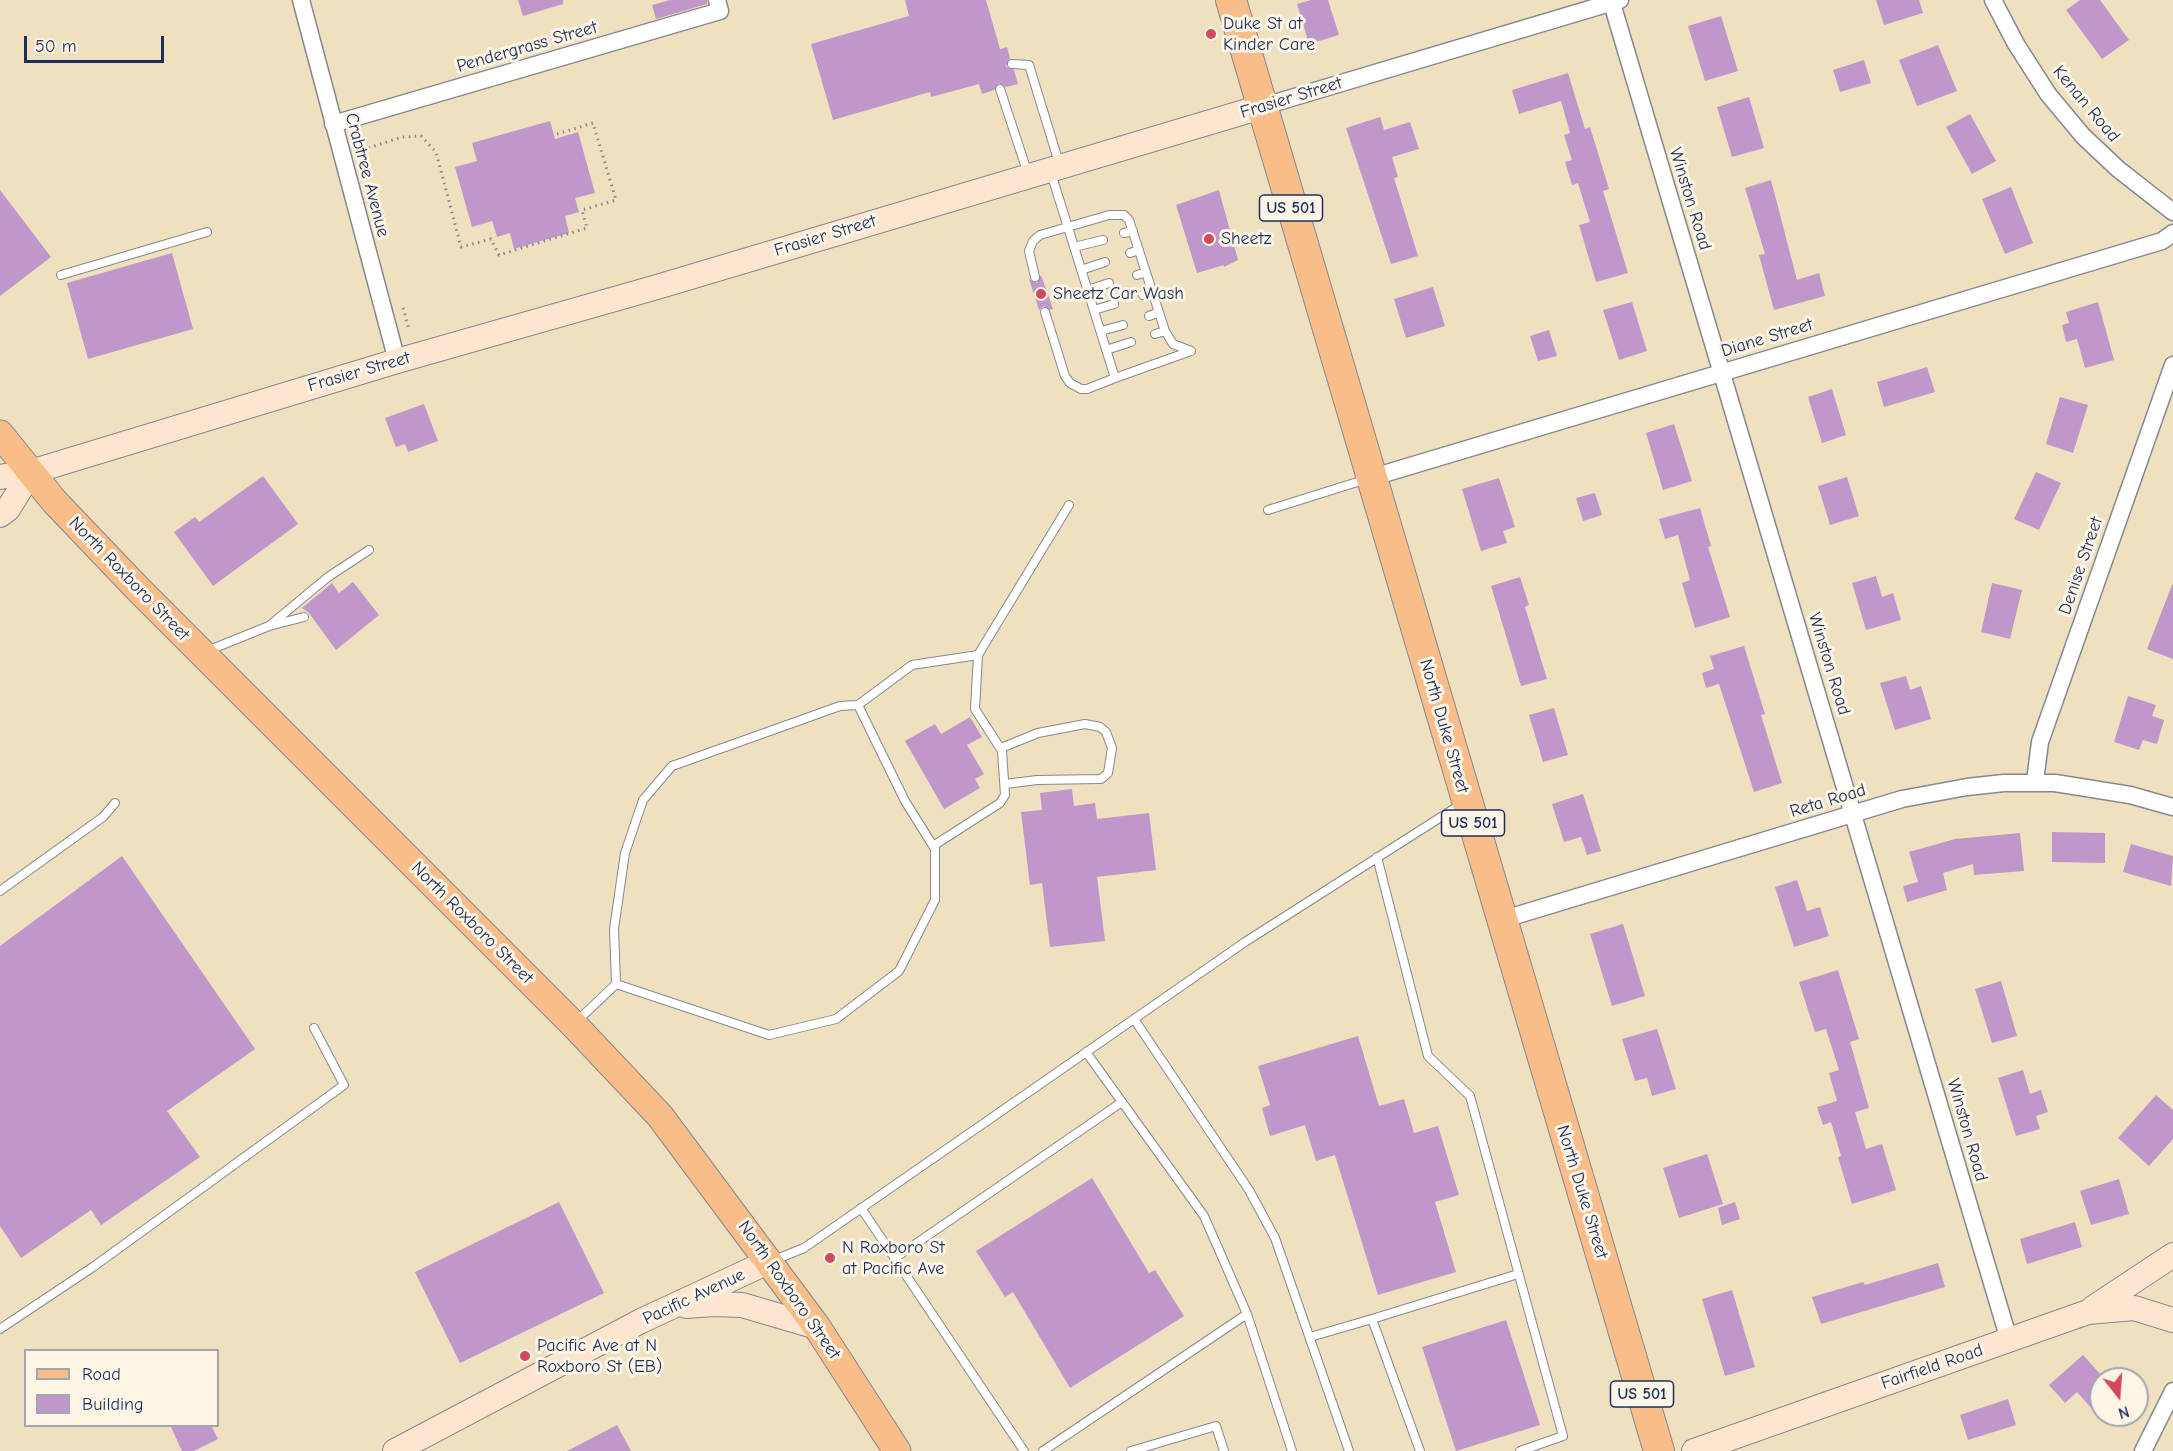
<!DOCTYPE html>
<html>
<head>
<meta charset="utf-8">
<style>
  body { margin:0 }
  #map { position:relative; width:2173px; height:1451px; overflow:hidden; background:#efe1c0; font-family:"Comic Neue",sans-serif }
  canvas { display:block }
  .legend { position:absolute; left:24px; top:1349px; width:195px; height:78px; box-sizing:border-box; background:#fcf5e5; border:2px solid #a2a6af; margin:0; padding:8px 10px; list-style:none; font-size:18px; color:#1b2f5e }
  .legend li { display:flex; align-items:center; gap:12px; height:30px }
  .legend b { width:30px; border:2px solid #a2a6af }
  .north { position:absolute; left:2089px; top:1367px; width:60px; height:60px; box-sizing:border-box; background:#fcf5e5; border:2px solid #a2a6af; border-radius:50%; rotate:163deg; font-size:16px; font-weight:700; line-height:24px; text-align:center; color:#1b2f5e }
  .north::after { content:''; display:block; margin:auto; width:21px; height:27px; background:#d1495b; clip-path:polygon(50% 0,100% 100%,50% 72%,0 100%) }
  .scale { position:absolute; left:24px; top:36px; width:140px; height:27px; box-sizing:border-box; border:3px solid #1b2f5e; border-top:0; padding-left:8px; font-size:18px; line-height:21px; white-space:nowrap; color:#1b2f5e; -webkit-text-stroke:4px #fcf5e5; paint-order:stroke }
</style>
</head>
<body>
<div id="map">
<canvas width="2173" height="1451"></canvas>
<ul class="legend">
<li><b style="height:8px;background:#f9bd89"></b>Road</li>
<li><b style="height:16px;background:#c097ca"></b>Building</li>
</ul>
<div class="north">N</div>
<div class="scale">50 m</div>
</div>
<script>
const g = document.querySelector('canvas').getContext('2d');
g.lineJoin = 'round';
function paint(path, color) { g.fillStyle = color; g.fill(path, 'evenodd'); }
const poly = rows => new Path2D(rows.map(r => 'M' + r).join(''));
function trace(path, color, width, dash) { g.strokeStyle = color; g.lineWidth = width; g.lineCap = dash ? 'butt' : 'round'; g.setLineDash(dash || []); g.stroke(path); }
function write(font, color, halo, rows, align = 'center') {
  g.font = font + ' "Comic Neue",sans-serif'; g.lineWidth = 6; g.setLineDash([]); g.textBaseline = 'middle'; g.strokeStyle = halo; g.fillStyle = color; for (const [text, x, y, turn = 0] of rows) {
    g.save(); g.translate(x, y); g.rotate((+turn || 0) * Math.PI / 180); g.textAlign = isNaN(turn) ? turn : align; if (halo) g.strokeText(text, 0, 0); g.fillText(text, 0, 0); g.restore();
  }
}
paint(poly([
  [518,0,563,0,563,4,523,16],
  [670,0,707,0,707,4,656,19,652,5],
  [905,0,986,0,1000,49,1007,47,1010,58,1006,66,1014,70,1018,84,1006,87,999,83,994,90,982,94,979,84,931,97,930,92,833,120,811,44,909,16],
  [1311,0,1328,0,1339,35,1309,44,1297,4],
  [1876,0,1919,0,1923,13,1884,25],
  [2080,0,2100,0,2129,40,2102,59,2066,10],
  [1721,16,1738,71,1705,81,1688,26],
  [1938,45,1957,91,1917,106,1899,60],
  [1864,60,1871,83,1840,92,1833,70],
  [1568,73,1585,129,1590,127,1609,189,1603,191,1628,273,1596,282,1579,225,1590,222,1578,183,1572,185,1565,162,1572,160,1564,135,1570,133,1561,101,1519,114,1512,90],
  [1749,97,1764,148,1732,157,1717,107],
  [1970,114,1996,161,1972,174,1946,127],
  [1380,117,1384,130,1410,122,1419,149,1392,157,1398,177,1394,178,1418,256,1391,264,1346,128],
  [550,121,555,139,578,132,595,193,575,198,579,212,565,216,569,233,514,249,510,233,497,237,492,221,472,227,455,167,477,161,472,143],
  [1771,180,1797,280,1819,273,1825,296,1774,310,1759,255,1765,254,1745,188],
  [2011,187,2033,243,2005,254,1982,199],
  [0,190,51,257,0,296],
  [1219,190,1238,260,1224,267,1224,265,1197,273,1176,205],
  [172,253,193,329,88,359,67,283],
  [1041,275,1053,309,1051,310,1044,306,1039,310,1029,279,1037,283],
  [1433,287,1445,326,1406,338,1394,299],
  [1632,302,1647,351,1619,360,1603,310],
  [2098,302,2114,360,2085,368,2077,339,2066,342,2062,325,2069,323,2066,312],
  [1549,330,1557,356,1538,361,1530,336],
  [1927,367,1935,392,1884,407,1877,382],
  [1832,389,1846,435,1822,443,1808,397],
  [2060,397,2088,405,2073,453,2046,444],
  [424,404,438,441,408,452,405,444,396,447,385,418],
  [1674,424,1692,481,1663,490,1646,433],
  [2036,472,2061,483,2039,530,2014,519],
  [263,476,298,524,213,586,174,532,195,517,199,522],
  [1847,477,1859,516,1830,525,1818,486],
  [1499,478,1515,527,1503,531,1507,543,1481,551,1462,489],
  [1595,493,1602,515,1583,521,1576,498],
  [1700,508,1711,546,1708,547,1730,617,1695,628,1682,583,1690,580,1678,535,1665,539,1659,519],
  [1876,576,1882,597,1893,593,1901,620,1866,630,1852,583],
  [1520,577,1529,605,1525,607,1547,679,1521,686,1491,586],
  [353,582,379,615,336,650,309,613,302,608,332,583,339,593],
  [1992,583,2022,590,2010,639,1981,632],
  [2172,585,2173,585,2173,659,2147,649],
  [1744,646,1765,714,1761,715,1782,783,1754,792,1719,684,1706,688,1702,673,1714,669,1710,656],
  [1906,676,1910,690,1921,686,1931,719,1895,730,1880,683],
  [2128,696,2156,705,2152,716,2164,720,2157,744,2143,740,2139,750,2114,742],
  [1554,708,1568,755,1543,762,1529,715],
  [970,717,982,737,967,745,984,774,975,779,980,788,944,809,905,741,935,724,941,734],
  [1072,789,1074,806,1095,803,1097,819,1149,813,1156,870,1097,877,1105,941,1050,947,1042,883,1030,885,1021,812,1042,810,1040,793],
  [1583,794,1601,851,1587,855,1581,837,1564,842,1552,804],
  [2052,832,2105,833,2105,863,2052,862],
  [2020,833,2024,871,1974,875,1973,864,1943,873,1947,890,1907,902,1903,886,1918,882,1909,852,1955,839],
  [2131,844,2173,856,2171,886,2123,872],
  [122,856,255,1049,167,1111,200,1157,101,1225,91,1210,21,1258,0,1226,0,946],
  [1797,880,1807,911,1820,907,1829,936,1794,947,1775,887],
  [1623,924,1645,996,1612,1006,1590,934],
  [1838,970,1859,1039,1850,1042,1869,1108,1855,1112,1866,1149,1882,1144,1896,1190,1852,1204,1838,1157,1841,1156,1831,1122,1823,1125,1817,1107,1837,1101,1829,1073,1839,1070,1826,1029,1815,1032,1799,982],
  [2001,981,2017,1036,1992,1043,1975,989],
  [1657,1029,1676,1089,1652,1096,1647,1078,1635,1081,1622,1039],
  [1358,1036,1379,1106,1404,1099,1414,1133,1438,1126,1459,1195,1435,1202,1456,1272,1378,1295,1335,1155,1316,1161,1305,1125,1270,1136,1262,1108,1270,1105,1258,1066],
  [2023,1070,2030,1094,2041,1090,2048,1112,2036,1116,2040,1129,2016,1136,1998,1078],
  [2156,1095,2173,1110,2173,1139,2149,1166,2118,1138],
  [1707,1154,1723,1204,1679,1218,1663,1168],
  [1092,1178,1149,1273,1155,1270,1184,1316,1070,1388,1013,1292,1005,1297,976,1251],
  [2119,1179,2129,1214,2091,1225,2080,1191],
  [559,1202,604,1293,460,1363,415,1272],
  [1735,1202,1740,1219,1722,1225,1718,1208],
  [2075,1222,2082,1247,2027,1264,2020,1239],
  [1938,1263,1945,1287,1821,1324,1812,1297,1863,1282,1865,1285],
  [1732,1290,1755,1367,1725,1376,1702,1299],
  [1506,1320,1540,1425,1456,1451,1422,1347],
  [2083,1355,2101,1375,2101,1419,2077,1392,2065,1403,2049,1385],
  [2008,1399,2016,1425,1968,1440,1960,1415],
  [170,1425,211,1425,218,1439,194,1451,182,1451],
  [617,1425,631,1451,567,1451]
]), '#c097ca');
const lane = poly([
  [1012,64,1029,65,1060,166],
  [1000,89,1028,174],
  [1051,173,1115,378,1191,351],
  [1124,233,1133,231],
  [1074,247,1103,240],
  [1130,253,1139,250],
  [1081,270,1105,262],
  [61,275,207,232],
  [1137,275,1146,272],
  [1035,277,1029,251,1033,241,1040,235,1109,215,1124,215,1129,220,1165,331,1173,344,1191,351],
  [1088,290,1109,283],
  [1143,295,1153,293],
  [1094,310,1114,304],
  [1045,312,1065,376,1070,383,1081,389,1087,389,1115,378],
  [1149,316,1159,312],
  [1101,331,1123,325],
  [1155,334,1165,331],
  [1106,350,1131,342],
  [1268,510,1367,479],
  [269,626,328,577,369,550],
  [207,651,269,626,304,617],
  [858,705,912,665,978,655,1069,505],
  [1001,748,1038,733,1085,724,1100,727,1106,732,1112,748,1108,773,1101,779,1037,780,1005,784],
  [933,846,1000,803,1005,795,1002,751,975,709,978,655],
  [1377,857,1428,1056,1470,1096,1563,1436,1520,1451],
  [0,891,103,817,115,803],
  [1134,1019,1249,1190,1275,1238,1349,1451],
  [576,1022,616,984,614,929,625,853,643,800,672,766,840,706,858,705,905,801,935,849,935,900,899,971,836,1019,769,1035,616,984],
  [1086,1052,1204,1216,1247,1314,1292,1451],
  [861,1208,1024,1451],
  [895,1258,1122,1102],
  [772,1261,804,1248,1245,942,1463,803],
  [1372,1319,1518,1274],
  [0,1329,93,1267,344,1085,314,1028],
  [1310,1337,1372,1319,1420,1451],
  [1043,1451,1247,1314],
  [1131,1451,1216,1426,1224,1451]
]);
const street = poly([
  [301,0,397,361],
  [1611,0,2009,1340],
  [1993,0,2016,44,2048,94,2083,136,2118,169,2173,212],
  [1261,107,1620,0],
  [333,124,720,11,717,0],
  [1370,478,2162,241,2173,233],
  [2035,781,2040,742,2173,365],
  [1501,920,1902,799,1967,787,2004,783,2055,783,2130,795,2173,807],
  [2143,1451,2173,1391]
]);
const secondary = poly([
  [0,477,31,472,397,361,657,287,1261,107],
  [0,515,8,509,31,472],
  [686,1306,714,1304,742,1305,817,1327],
  [2093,1308,2173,1255],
  [395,1451,641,1321,770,1261],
  [1694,1451,2088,1312,2134,1308,2173,1320]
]);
const primary = poly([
  [0,434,54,501,138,589,574,1025,660,1116,817,1327,897,1451]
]);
const highway = poly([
  [1231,0,1659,1451]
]);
trace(lane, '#85888f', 10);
trace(street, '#85888f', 19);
trace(secondary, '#85888f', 26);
trace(primary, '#85888f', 29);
trace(highway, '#85888f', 32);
trace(poly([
  [359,149,359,151,402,137,421,136,436,152,461,247,491,239,499,255,587,228,582,210,616,200,593,123,554,135],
  [403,308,409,329]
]), '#85888f', 3, [1.5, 4.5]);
trace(lane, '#fff', 8);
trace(street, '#fff', 16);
trace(secondary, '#fde5d0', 24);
trace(primary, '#f9bd89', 27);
trace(highway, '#f9bd89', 30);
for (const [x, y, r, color] of [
  [1211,34,6,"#d1495b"],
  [1209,239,6,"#d1495b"],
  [1041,294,6,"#d1495b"],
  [830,1258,6,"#d1495b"],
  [525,1356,6,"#d1495b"]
]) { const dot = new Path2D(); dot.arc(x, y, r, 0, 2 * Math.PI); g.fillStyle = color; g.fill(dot); trace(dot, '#fcf5e5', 2); }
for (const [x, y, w] of [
  [1291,208,63],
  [1473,823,63],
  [1642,1394,63]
]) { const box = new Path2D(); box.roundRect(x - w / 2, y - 13, w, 26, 4.5); g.fillStyle = '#fcf5e5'; g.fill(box); trace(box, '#1b2f5e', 1.5); }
write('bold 16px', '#1b2f5e', null, [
  ["US 501",1291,208],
  ["US 501",1473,823],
  ["US 501",1642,1394]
]);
write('18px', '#1b2f5e', '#fcf5e5', [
  ["Duke St at",1223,24],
  ["Kinder Care",1223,45],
  ["Sheetz",1221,239],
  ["Sheetz Car Wash",1053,294],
  ["N Roxboro St",842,1248],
  ["at Pacific Ave",842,1269],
  ["Pacific Ave at N",537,1346],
  ["Roxboro St (EB)",537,1367]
], 'left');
write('18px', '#1b2f5e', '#fcf5e5', [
  ["Pendergrass Street",527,47,-16],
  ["Frasier Street",1291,98,-17],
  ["Kenan Road",2086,104,50],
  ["Crabtree Avenue",367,175,75],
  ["Winston Road",1690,199,73],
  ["Frasier Street",825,236,-17],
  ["Diane Street",1767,338,-17],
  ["Frasier Street",359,372,-16],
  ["Denise Street",2081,566,-71],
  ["North Roxboro Street",129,579,46],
  ["Winston Road",1829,664,73],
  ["North Duke Street",1444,726,74],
  ["Reta Road",1828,801,-17],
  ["North Roxboro Street",472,923,45],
  ["Winston Road",1967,1130,74],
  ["North Duke Street",1582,1192,73],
  ["North Roxboro Street",789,1290,55],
  ["Pacific Avenue",694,1297,-25],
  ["Fairfield Road",1932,1367,-19]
]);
</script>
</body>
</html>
